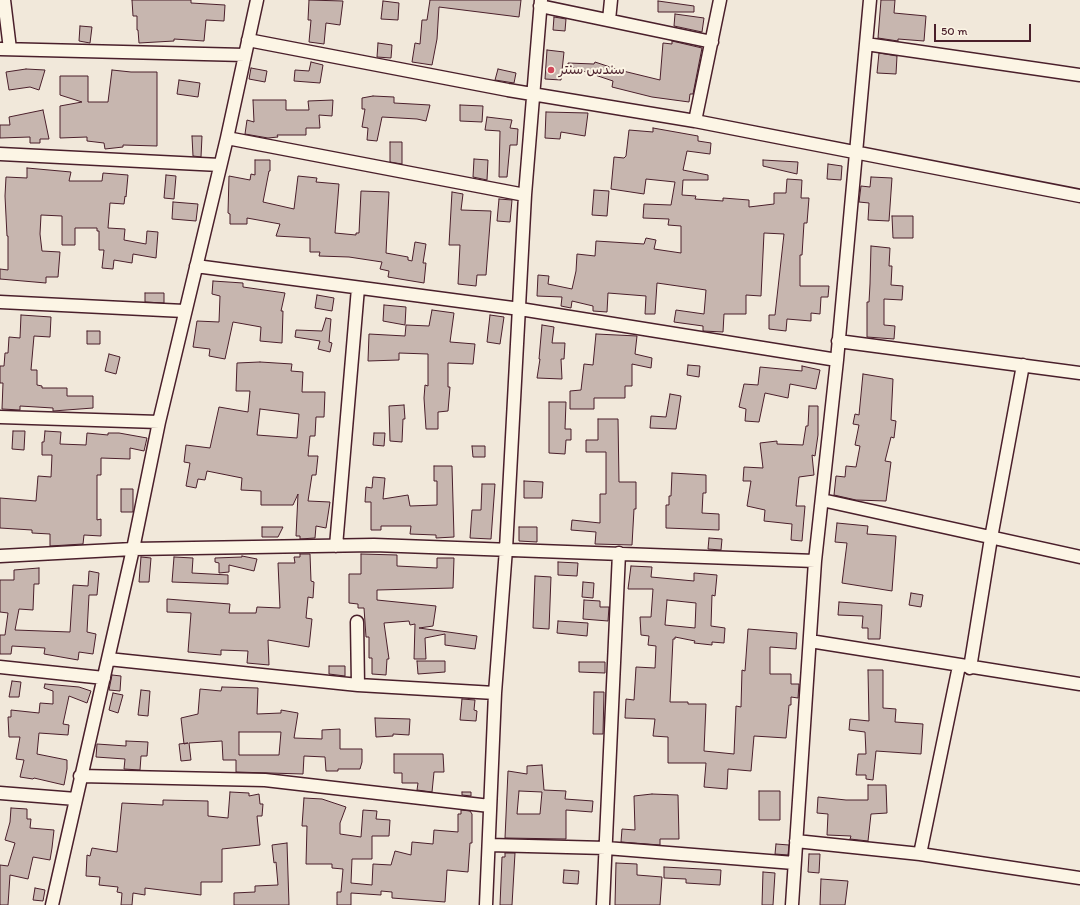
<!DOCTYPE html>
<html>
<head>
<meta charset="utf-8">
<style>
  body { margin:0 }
  #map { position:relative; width:1080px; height:905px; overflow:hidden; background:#f1e8da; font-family:Itim,sans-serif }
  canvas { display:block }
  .scale { position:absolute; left:934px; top:24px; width:97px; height:18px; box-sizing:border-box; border:2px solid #4a1f2b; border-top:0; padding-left:5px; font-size:12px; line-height:14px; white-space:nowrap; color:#4a1f2b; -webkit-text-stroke:3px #fcf5e5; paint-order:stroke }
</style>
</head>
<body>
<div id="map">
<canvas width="1080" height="905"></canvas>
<div class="scale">50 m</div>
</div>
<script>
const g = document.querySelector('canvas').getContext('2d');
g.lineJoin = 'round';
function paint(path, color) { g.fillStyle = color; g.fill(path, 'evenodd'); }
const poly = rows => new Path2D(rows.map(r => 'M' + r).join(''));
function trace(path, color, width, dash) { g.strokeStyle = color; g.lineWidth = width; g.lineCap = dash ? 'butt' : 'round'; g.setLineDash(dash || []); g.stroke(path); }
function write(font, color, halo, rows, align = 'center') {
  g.font = font + ' Itim,"Playpen Sans Arabic",sans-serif'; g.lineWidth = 4; g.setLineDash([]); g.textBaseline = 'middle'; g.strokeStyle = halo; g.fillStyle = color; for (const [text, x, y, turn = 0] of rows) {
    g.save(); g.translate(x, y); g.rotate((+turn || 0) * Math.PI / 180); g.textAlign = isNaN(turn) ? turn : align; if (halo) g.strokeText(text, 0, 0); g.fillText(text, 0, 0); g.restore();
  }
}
const building = poly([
  [132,0,191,0,191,3,225,5,224,21,206,20,204,41,174,39,174,41,139,43,138,30,137,30,137,16,133,16,132,0],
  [309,0,343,1,340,25,326,23,324,44,309,42,311,20,308,20,309,0],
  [430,0,521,0,519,17,439,7,437,39,432,65,412,62,415,43,420,44,422,20,427,20,430,0],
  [881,0,895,0,894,13,926,16,924,41,898,39,898,41,878,38,881,0],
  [383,1,399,3,398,20,381,19,383,1],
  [658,1,694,6,694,12,658,12,658,1],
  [675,14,704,18,702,32,674,26,675,14],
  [554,17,566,19,565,31,553,30,554,17],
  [80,26,92,27,90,43,79,41,80,26],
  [672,41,702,48,693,94,690,94,689,102,652,97,612,87,613,81,568,66,568,63,594,64,595,62,619,70,660,80,663,43,672,44,672,41],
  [378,43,392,45,391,58,377,57,378,43],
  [547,50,564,52,561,80,545,79,547,50],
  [879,53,897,56,896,74,877,73,879,53],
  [311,62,323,65,320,83,294,81,295,70,309,71,311,62],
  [251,68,267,71,265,82,249,79,251,68],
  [26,69,45,70,39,90,30,87,9,90,6,72,26,69],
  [498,69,516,73,514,83,495,80,498,69],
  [112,70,131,72,157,72,157,146,123,145,123,147,105,149,104,143,87,141,87,137,60,138,60,106,82,102,60,95,60,76,88,76,88,102,108,102,112,70],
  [179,80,200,83,198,97,177,94,179,80],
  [373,96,394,97,394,103,430,105,426,121,417,119,382,117,377,141,367,140,368,128,362,127,365,109,362,109,362,98,373,96],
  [253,100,286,100,286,110,309,110,308,101,333,100,332,116,319,115,320,128,306,128,306,135,277,135,278,137,268,138,245,134,247,120,254,122,253,100],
  [460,105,483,106,482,122,460,121,460,105],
  [43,110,49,139,40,139,40,143,30,143,30,137,0,138,0,125,10,125,9,117,43,110],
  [546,112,588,113,585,136,561,132,560,139,545,138,546,112],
  [487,117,512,120,510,128,518,129,517,145,510,145,507,177,499,177,500,131,485,130,487,117],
  [653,128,698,136,698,141,711,143,710,154,687,151,683,170,708,175,708,180,683,180,682,195,696,196,695,199,723,201,723,198,749,200,749,207,774,204,774,193,786,193,787,179,802,180,801,198,809,198,807,223,804,223,802,255,800,255,800,286,829,286,828,297,821,297,820,314,811,313,811,321,787,319,786,331,769,329,769,315,775,315,784,234,764,233,761,296,746,295,746,314,724,314,723,332,703,331,703,326,674,322,676,310,704,314,706,290,657,283,655,314,645,314,646,296,608,293,607,312,593,311,593,306,572,301,571,308,561,306,562,297,537,296,538,275,549,276,548,284,572,289,576,271,577,254,595,256,596,241,644,244,646,238,656,240,654,249,681,253,681,226,668,225,669,219,643,218,644,204,671,205,675,182,646,179,644,194,611,189,614,157,624,158,626,156,629,130,653,132,653,128],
  [192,136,202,136,201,157,193,156,192,136],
  [390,142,402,142,402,164,390,162,390,142],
  [474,159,488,160,487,180,473,177,474,159],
  [255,160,270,160,270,171,269,171,263,202,294,209,298,176,317,178,316,182,339,184,335,233,356,235,356,233,359,233,361,191,389,192,386,253,408,257,408,260,412,261,415,242,426,244,423,263,426,263,424,283,388,277,389,271,380,269,382,262,349,257,319,256,320,252,310,252,310,238,276,236,280,224,247,218,247,224,230,224,230,214,228,213,229,176,250,180,251,174,255,175,255,160],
  [763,160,798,162,797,174,763,166,763,160],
  [828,164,842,166,841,180,827,179,828,164],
  [27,168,71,172,69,181,102,181,103,173,128,175,126,197,125,196,124,204,110,203,108,228,125,229,124,240,146,244,147,231,158,232,156,258,133,254,132,263,114,260,113,269,102,268,104,250,99,250,99,231,97,231,97,228,75,228,75,245,62,245,62,216,41,215,40,234,42,251,60,252,58,277,46,277,46,283,0,279,0,269,8,270,8,236,7,236,5,196,6,177,27,178,27,168],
  [166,175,176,176,174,199,164,198,166,175],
  [871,177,892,178,889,221,868,220,869,203,859,202,861,186,870,187,871,177],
  [594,190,609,191,607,216,592,215,594,190],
  [452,192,463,194,461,210,491,211,486,275,477,275,476,286,458,284,460,245,449,245,452,192],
  [499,199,512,200,510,222,497,221,499,199],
  [173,202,198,204,196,221,172,219,173,202],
  [892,216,913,216,913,238,893,238,892,216],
  [871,246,890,248,889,266,892,266,891,285,903,286,902,300,884,299,884,325,895,326,894,339,867,337,867,302,869,302,870,284,871,246],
  [213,281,243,283,243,287,285,293,281,311,283,311,282,343,260,341,261,327,233,322,225,359,209,356,210,349,193,347,197,321,219,322,220,296,212,294,213,281],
  [145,293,164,293,164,303,145,302,145,293],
  [317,295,334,298,332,311,315,308,317,295],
  [384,305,406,307,405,325,383,321,384,305],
  [432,310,454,313,450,342,475,344,473,364,448,363,448,387,450,387,448,411,438,412,438,429,426,429,424,398,425,385,428,386,428,354,399,353,399,360,368,361,369,334,405,336,406,325,429,326,432,310],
  [21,315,51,317,50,337,34,336,31,370,37,370,37,385,42,386,42,388,67,388,67,396,93,396,93,408,53,411,53,408,20,406,20,410,2,409,3,383,0,383,0,366,4,366,5,353,8,353,9,337,20,338,21,315],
  [490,315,504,317,500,344,487,342,490,315],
  [326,318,331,319,329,342,332,343,330,352,318,349,320,341,295,337,296,330,322,331,326,318],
  [542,325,554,327,552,343,565,343,564,359,561,359,562,379,537,378,540,359,539,359,542,325],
  [87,331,100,331,100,344,87,344,87,331],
  [596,334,637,336,635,354,652,358,651,368,632,364,632,386,625,386,625,398,594,398,594,409,570,409,570,391,581,390,584,364,593,365,596,334],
  [109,354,120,357,116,374,105,371,109,354],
  [260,362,292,364,291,371,303,372,302,392,325,392,324,417,316,417,315,436,310,436,308,456,318,456,316,475,312,475,308,501,330,502,326,528,316,526,315,538,300,539,300,536,296,536,298,494,293,505,261,505,261,491,241,490,242,478,207,471,205,480,198,479,196,488,186,486,190,463,184,462,186,445,210,448,219,407,248,412,250,391,236,391,237,363,260,362],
  [260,409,299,414,297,438,257,435,260,409],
  [688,365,700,366,699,377,687,375,688,365],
  [802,366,820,370,816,389,790,384,788,398,765,393,759,422,745,421,746,409,739,407,744,384,758,385,760,367,802,371,802,366],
  [863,374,893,379,891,420,896,421,894,438,891,437,885,461,891,462,886,501,856,500,834,495,836,476,845,477,846,466,856,467,860,446,855,445,859,425,853,424,855,414,859,415,863,374],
  [670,394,681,396,676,429,650,428,651,416,666,417,670,394],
  [549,402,566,402,565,429,571,429,571,440,566,440,565,454,549,453,549,402],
  [404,405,405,419,403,419,402,442,390,441,389,406,404,405],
  [809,406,818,406,818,435,815,456,812,455,814,475,799,477,796,506,805,506,802,541,791,540,792,524,764,521,765,510,747,506,751,481,743,481,744,467,763,468,760,443,777,441,777,444,803,445,806,426,808,426,809,406],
  [598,419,618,419,619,482,636,482,636,509,634,509,632,545,595,544,596,532,571,530,572,520,600,523,600,494,606,494,606,452,586,452,586,440,598,440,598,419],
  [13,431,25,431,24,450,12,449,13,431],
  [45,431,61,432,60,444,86,445,87,433,108,435,108,433,119,433,147,438,144,451,130,448,130,459,101,458,101,475,97,475,97,520,101,519,101,536,84,535,83,544,50,546,50,534,32,533,32,530,0,528,0,498,36,501,38,476,51,477,52,455,42,455,42,442,44,442,45,431],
  [374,433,385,433,384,446,373,445,374,433],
  [472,446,485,446,485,457,473,457,472,446],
  [434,466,452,466,454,537,436,538,436,535,410,534,411,526,381,526,381,530,371,530,371,502,365,502,366,487,372,488,373,477,385,478,383,499,408,495,410,506,437,505,437,481,434,481,434,466],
  [672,473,706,475,706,493,703,493,702,513,719,514,719,530,666,528,666,505,669,505,669,496,671,496,672,473],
  [524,481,543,482,542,498,524,498,524,481],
  [482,484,495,484,491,539,470,538,472,510,481,510,482,484],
  [121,489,133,489,133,512,121,512,121,489],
  [837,523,868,526,867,534,896,536,892,591,842,583,847,543,835,542,837,523],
  [262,527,283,527,278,537,262,537,262,527],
  [519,527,537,527,537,542,519,541,519,527],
  [709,538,722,539,721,550,708,549,709,538],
  [300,554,310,554,311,581,314,582,313,598,308,597,306,618,312,619,309,647,268,640,269,665,247,663,248,651,221,650,221,655,188,652,191,613,167,612,167,599,230,604,229,613,256,613,257,607,280,608,278,563,295,563,294,557,300,557,300,554],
  [361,554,397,555,397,566,437,568,437,558,454,558,453,588,377,590,377,600,436,606,433,626,419,628,477,636,475,649,445,645,445,634,425,638,426,659,414,659,415,624,410,625,409,621,384,623,389,659,387,659,386,675,372,674,372,658,369,658,369,637,366,637,364,608,358,608,358,604,349,603,349,574,361,574,361,554],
  [242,556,257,559,254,571,229,565,229,572,219,573,219,563,215,562,215,558,242,557,242,556],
  [141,557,151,558,149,582,139,582,141,557],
  [174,557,193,558,192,573,228,575,228,584,172,582,174,557],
  [558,562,578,563,577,576,558,575,558,562],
  [631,566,652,567,651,577,694,581,694,573,717,575,715,596,712,595,711,626,725,628,724,643,712,642,712,645,694,643,695,641,675,637,675,639,673,639,670,702,688,702,688,704,706,704,704,751,734,754,736,706,741,707,742,670,745,671,748,629,797,633,796,649,770,647,770,674,791,674,791,684,799,684,798,698,791,697,791,705,789,705,786,738,754,736,751,771,728,769,727,789,704,787,706,763,668,763,668,737,653,736,655,719,625,718,626,699,634,700,636,667,655,668,656,646,648,645,649,636,641,635,640,617,651,617,653,589,628,589,631,566],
  [667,600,696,603,695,628,665,625,667,600],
  [39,568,39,584,34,584,33,610,19,609,15,630,70,632,73,585,88,586,89,571,99,573,97,595,89,595,87,632,96,634,93,654,79,652,78,660,44,654,45,648,12,646,11,654,0,654,0,635,5,635,8,613,0,612,0,580,14,580,14,570,39,568],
  [535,576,551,577,549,629,533,628,535,576],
  [583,582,594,583,593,598,582,597,583,582],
  [911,593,923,595,921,607,909,605,911,593],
  [584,600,600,601,600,607,609,607,608,621,583,619,584,600],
  [839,602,882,605,880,639,868,639,868,628,862,628,863,616,838,615,839,602],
  [558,621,588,623,587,636,557,633,558,621],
  [417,661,445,661,445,672,418,674,417,661],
  [579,662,605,662,605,673,579,672,579,662],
  [329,666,345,666,345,676,329,674,329,666],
  [868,670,883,670,883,708,896,709,895,722,923,724,921,754,876,751,873,780,866,779,866,775,856,775,858,754,866,754,865,732,849,730,850,719,869,721,868,670],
  [112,675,121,676,120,691,109,690,112,675],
  [12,681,21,682,19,697,9,697,12,681],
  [45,684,79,687,91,691,87,703,69,696,63,724,69,725,68,735,39,733,37,754,67,760,67,769,64,785,34,778,33,779,20,777,24,760,16,759,20,737,9,737,8,717,11,717,11,710,39,713,40,703,53,704,53,691,44,688,45,684],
  [222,687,258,688,257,714,281,713,281,710,298,713,294,738,322,739,322,730,340,729,340,749,362,749,362,762,360,769,338,769,338,771,326,771,325,757,304,756,303,774,236,772,236,760,223,760,222,741,189,743,191,760,181,761,179,744,188,743,184,744,181,718,198,714,200,689,221,691,222,687],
  [239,732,281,732,279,755,239,755,239,732],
  [141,690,150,691,148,716,138,715,141,690],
  [594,692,604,692,603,734,593,734,594,692],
  [113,693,123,695,118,713,109,710,113,693],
  [462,699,475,700,474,710,477,711,476,721,460,720,462,699],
  [375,718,410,719,409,735,393,734,393,736,376,737,375,718],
  [126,741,148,742,147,756,141,756,140,770,124,769,125,759,96,757,97,744,126,746,126,741],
  [394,754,443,754,444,772,434,772,432,792,417,790,418,783,402,783,402,773,394,773,394,754],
  [542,765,544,790,566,791,565,799,593,801,592,812,566,810,566,839,505,838,508,771,527,774,527,766,542,765],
  [519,791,542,792,540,814,517,814,519,791],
  [868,785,886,785,887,813,871,814,868,841,850,839,851,836,827,835,828,814,817,813,818,797,846,800,868,800,868,785],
  [759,791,780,791,780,820,759,820,759,791],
  [230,792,249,793,249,796,259,794,260,804,263,804,262,816,257,816,260,845,222,849,222,882,201,882,201,895,145,888,145,895,133,893,132,905,121,905,122,893,117,892,118,887,99,885,100,877,86,876,87,855,90,856,92,848,117,852,122,803,163,805,163,800,208,801,208,816,228,818,230,792],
  [462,792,471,792,471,796,462,795,462,792],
  [652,794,678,795,679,839,660,839,660,845,621,842,622,829,635,830,634,796,652,794],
  [304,798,322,799,346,807,340,823,340,834,361,837,363,810,377,811,376,819,390,820,389,836,372,836,372,859,352,859,351,883,372,885,373,864,391,865,395,851,411,855,412,842,433,844,434,830,458,832,458,814,461,814,461,810,470,811,472,814,472,843,470,843,468,872,447,870,445,902,392,898,392,892,381,891,381,895,351,893,351,905,337,905,337,892,341,892,343,869,332,868,332,864,306,864,307,826,302,826,304,798],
  [11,808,27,809,27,819,31,819,30,828,54,830,52,848,50,860,33,857,28,879,10,875,8,905,0,905,0,865,8,866,15,843,5,840,10,822,11,808],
  [287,843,289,905,234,905,234,893,255,892,255,886,278,885,276,862,274,863,272,845,287,843],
  [776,844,789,845,788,855,775,854,776,844],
  [505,853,515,853,512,905,500,905,502,857,505,857,505,853],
  [809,854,820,854,819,873,808,872,809,854],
  [616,863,637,864,637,875,662,877,660,905,615,905,616,863],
  [664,867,721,870,720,885,686,883,686,879,664,878,664,867],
  [564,870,579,871,578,884,563,883,564,870],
  [763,872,775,873,773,905,762,905,763,872],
  [821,879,848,881,845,905,820,905,821,879],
  [35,888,45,890,43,901,33,900,35,888]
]);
paint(building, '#c7b6af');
trace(building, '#4a1f2b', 1);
const minor = poly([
  [4,0,10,49],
  [540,6,712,42],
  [609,20,611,0],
  [248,40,508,90,695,121,1080,196],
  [866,44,1080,75],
  [0,49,245,55],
  [695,121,720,0],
  [227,138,525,195],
  [0,154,220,165],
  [196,266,520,309,837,360],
  [0,302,184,311],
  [838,341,1080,373],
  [0,417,159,422],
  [822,500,1080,557],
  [336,546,358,288],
  [0,556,133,549,374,545,815,561],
  [357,622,358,685],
  [810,641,1080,684],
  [108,659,358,685,495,693],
  [0,667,104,678],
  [970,668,991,538,1023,365],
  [80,776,265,780,490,806],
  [0,793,76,799],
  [796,841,920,854,1080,878],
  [489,845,606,848,794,863],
  [920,854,959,666],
  [52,905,133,549,159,422,227,138,257,0],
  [486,905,495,693,506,549,525,195,541,0],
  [603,905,619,553],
  [792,905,815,561,837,360,870,0]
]);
trace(minor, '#4a1f2b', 15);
trace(minor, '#fcf5e5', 12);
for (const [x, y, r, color] of [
  [551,70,4,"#d1495b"]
]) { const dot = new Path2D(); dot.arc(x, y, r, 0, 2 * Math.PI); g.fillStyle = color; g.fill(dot); trace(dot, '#fcf5e5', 1.5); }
write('14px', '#4a1f2b', '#fcf5e5', [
  ["سندس سنتر",559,70]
], 'left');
</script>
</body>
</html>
